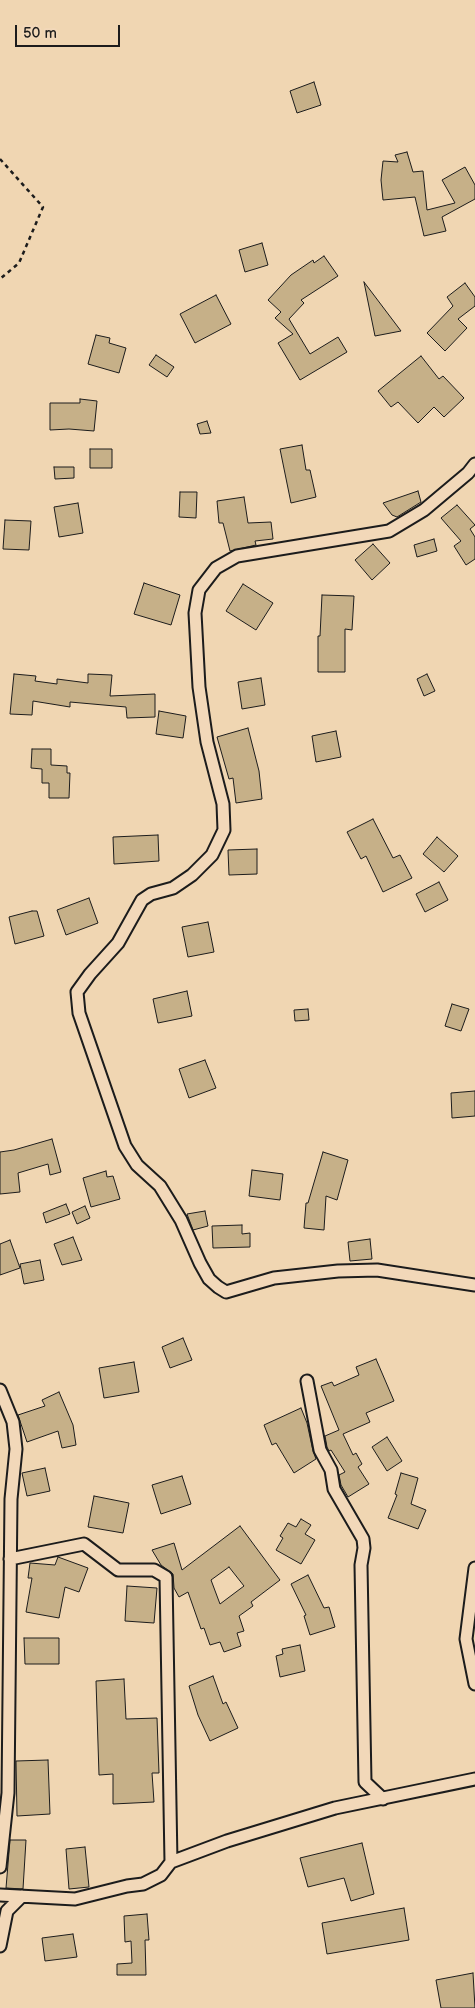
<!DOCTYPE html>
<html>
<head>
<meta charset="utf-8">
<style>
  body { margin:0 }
  #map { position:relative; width:475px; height:2008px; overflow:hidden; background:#f0d6b2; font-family:"Balsamiq Sans",sans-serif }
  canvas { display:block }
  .scale { position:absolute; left:15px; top:25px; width:105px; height:22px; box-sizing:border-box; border:2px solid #1c1c1c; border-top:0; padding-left:6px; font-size:15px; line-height:18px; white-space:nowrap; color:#1c1c1c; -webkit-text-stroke:4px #f2d8b9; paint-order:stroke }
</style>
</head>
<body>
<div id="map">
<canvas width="475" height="2008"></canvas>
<div class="scale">50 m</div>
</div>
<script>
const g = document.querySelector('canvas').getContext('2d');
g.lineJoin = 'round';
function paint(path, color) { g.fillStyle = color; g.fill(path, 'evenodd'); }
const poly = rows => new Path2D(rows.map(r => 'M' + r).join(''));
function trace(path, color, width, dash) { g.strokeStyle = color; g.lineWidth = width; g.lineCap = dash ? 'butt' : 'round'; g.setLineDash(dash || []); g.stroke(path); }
const building = poly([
  [314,82,321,105,297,113,290,91,314,82],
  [407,152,413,172,423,171,427,210,455,203,442,180,465,167,475,185,475,199,442,217,446,231,424,236,415,197,383,200,381,180,383,161,398,162,395,155,407,152],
  [262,243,268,265,245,272,239,250,262,243],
  [324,256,338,276,301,300,304,303,289,319,310,354,338,337,347,352,300,380,278,343,293,334,275,318,281,312,268,300,291,275,313,260,314,263,324,256],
  [364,282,401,331,375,336,364,282],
  [465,283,475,297,475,306,458,319,467,328,445,351,427,333,453,306,447,297,465,283],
  [216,295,231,324,195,343,180,314,216,295],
  [96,335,110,338,109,343,126,348,119,373,88,364,96,335],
  [156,355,174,367,167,377,149,365,156,355],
  [421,356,439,379,443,376,464,398,444,417,434,407,418,423,398,402,391,407,378,391,421,356],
  [80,399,97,401,94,431,69,429,50,430,50,403,80,403,80,399],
  [207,421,211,433,200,434,197,424,207,421],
  [302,445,306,470,310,470,316,497,291,503,280,449,302,445],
  [90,449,112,449,112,468,90,468,90,449],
  [54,467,74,467,74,478,55,479,54,467],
  [418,491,421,502,397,517,392,515,383,503,418,491],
  [180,492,197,492,196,518,179,517,180,492],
  [244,497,248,523,271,522,273,539,255,541,256,545,230,551,223,523,219,523,217,501,244,497],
  [78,503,83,533,59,537,54,507,78,503],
  [457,505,475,525,470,529,475,537,475,559,466,565,454,546,461,541,441,518,457,505],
  [5,520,31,521,29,550,3,549,5,520],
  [434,539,437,551,417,557,414,545,434,539],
  [373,544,390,563,372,580,355,560,373,544],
  [144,583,180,595,171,625,134,614,144,583],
  [243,584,273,603,256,630,226,611,243,584],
  [322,595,354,596,352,630,345,629,345,672,318,672,318,636,320,636,322,595],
  [14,674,36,676,35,681,57,684,57,679,88,683,88,674,112,675,110,696,155,694,155,717,127,718,126,707,70,702,70,707,33,701,32,715,10,714,14,674],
  [427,674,435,691,424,696,417,679,427,674],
  [261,678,265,705,242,709,238,682,261,678],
  [159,711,186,716,183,738,156,734,159,711],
  [248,728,259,771,262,799,236,803,233,778,229,779,217,737,248,728],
  [336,731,341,757,316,762,312,736,336,731],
  [32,749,51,749,51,765,67,766,67,773,70,773,69,798,49,798,49,783,42,783,42,769,31,768,32,749],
  [373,819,393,858,400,855,412,878,383,892,366,856,361,859,347,832,373,819],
  [158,835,159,861,114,864,113,837,158,835],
  [437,837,458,856,444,872,423,854,437,837],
  [257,849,257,874,229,875,228,850,257,849],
  [439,882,448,900,425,912,416,894,439,882],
  [89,898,98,923,66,935,57,910,89,898],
  [32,911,37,911,44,936,15,944,9,917,32,911],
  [208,922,214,952,188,957,182,927,208,922],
  [187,991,192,1016,158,1023,153,999,187,991],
  [452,1004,469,1009,461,1031,445,1026,452,1004],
  [308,1009,309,1020,295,1021,294,1010,308,1009],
  [205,1060,216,1088,189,1098,179,1069,205,1060],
  [475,1091,475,1116,452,1118,451,1093,475,1091],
  [52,1139,61,1172,50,1175,48,1164,18,1173,20,1192,0,1194,0,1152,14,1150,52,1139],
  [323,1152,348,1160,337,1200,326,1196,324,1230,304,1228,306,1203,308,1203,323,1152],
  [252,1170,283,1174,280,1200,249,1196,252,1170],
  [106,1171,107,1177,113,1176,120,1199,91,1207,83,1178,106,1171],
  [66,1204,70,1214,46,1223,43,1213,66,1204],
  [85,1206,90,1218,77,1224,72,1212,85,1206],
  [205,1211,208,1226,193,1230,187,1214,205,1211],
  [242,1225,242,1234,250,1233,250,1247,213,1248,212,1226,242,1225],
  [73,1237,82,1260,62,1265,54,1244,73,1237],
  [370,1239,372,1259,350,1261,348,1242,370,1239],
  [10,1240,20,1268,0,1275,0,1244,10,1240],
  [40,1260,44,1280,24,1284,20,1264,40,1260],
  [183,1338,192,1360,170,1368,162,1347,183,1338],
  [376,1359,394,1401,366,1413,370,1422,343,1434,353,1455,356,1453,362,1464,358,1467,369,1484,348,1497,341,1485,339,1475,345,1472,331,1450,329,1451,327,1447,325,1436,339,1430,321,1386,332,1382,334,1386,359,1375,356,1367,376,1359],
  [134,1362,139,1392,104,1398,99,1368,134,1362],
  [59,1392,73,1425,76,1445,62,1448,58,1431,27,1442,18,1415,45,1406,42,1400,59,1392],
  [301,1408,307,1423,313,1451,316,1459,294,1473,276,1443,272,1445,264,1425,301,1408],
  [387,1437,402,1461,387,1471,372,1447,387,1437],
  [45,1468,50,1491,27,1496,22,1473,45,1468],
  [401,1473,418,1478,411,1504,426,1510,418,1529,388,1518,397,1495,395,1494,401,1473],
  [182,1476,191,1504,161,1514,152,1485,182,1476],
  [94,1496,129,1503,123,1533,88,1527,94,1496],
  [301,1519,311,1525,305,1534,315,1540,301,1564,276,1550,283,1538,280,1536,288,1523,296,1527,301,1519],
  [240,1526,280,1580,251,1602,253,1606,239,1616,244,1631,237,1633,241,1646,224,1652,220,1642,210,1645,204,1628,201,1629,188,1592,179,1597,174,1588,173,1574,161,1565,152,1550,174,1543,182,1570,240,1526],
  [229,1567,244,1586,220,1604,211,1580,229,1567],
  [58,1557,88,1568,79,1592,65,1587,59,1618,26,1612,32,1578,28,1578,30,1563,55,1565,58,1557],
  [308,1575,324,1608,329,1607,335,1627,310,1635,304,1616,306,1615,291,1584,308,1575],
  [127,1586,157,1588,154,1623,125,1621,127,1586],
  [24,1638,59,1638,59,1664,25,1664,24,1638],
  [300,1645,305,1671,280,1677,276,1656,283,1654,282,1649,300,1645],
  [213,1676,223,1704,226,1702,238,1728,210,1741,198,1715,189,1686,213,1676],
  [124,1679,126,1719,157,1718,159,1773,152,1773,154,1802,113,1804,113,1774,99,1775,96,1681,124,1679],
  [48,1760,50,1814,17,1816,16,1761,48,1760],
  [10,1840,26,1840,23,1889,6,1888,10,1840],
  [362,1843,374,1894,351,1901,344,1878,308,1887,300,1858,362,1843],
  [85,1847,89,1887,69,1889,66,1849,85,1847],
  [404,1908,409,1940,327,1954,322,1923,404,1908],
  [147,1914,149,1940,145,1940,146,1975,117,1975,117,1964,132,1963,131,1941,125,1942,124,1916,147,1914],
  [73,1934,77,1957,45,1961,42,1938,73,1934],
  [473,1973,475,2008,441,2008,436,1980,473,1973]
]);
paint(building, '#c6b088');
trace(building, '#1c1c1c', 1);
const minor = poly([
  [475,464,468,473,424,510,389,531,237,556,216,568,199,590,195,613,199,687,207,742,223,804,224,830,212,855,192,875,173,888,151,894,142,900,118,943,90,974,77,992,79,1013,125,1146,137,1165,160,1186,181,1220,200,1263,209,1279,218,1287,226,1292,274,1278,338,1271,377,1270,475,1285],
  [307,1381,320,1450,331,1470,334,1489,363,1539,364,1548,361,1565,365,1782,383,1799],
  [0,1390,13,1422,16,1449,11,1499,8,1793,0,1867],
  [10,1559,84,1544,118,1570,154,1570,166,1577,171,1862],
  [475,1568,466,1639,475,1684],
  [0,1895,75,1899,127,1886,143,1884,161,1875,171,1862,227,1841,335,1808,475,1779],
  [0,1946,7,1911,22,1896]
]);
trace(minor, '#1c1c1c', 15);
trace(poly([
  [0,159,43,207,19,263,0,279]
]), '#1c1c1c', 2.5, [4, 4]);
trace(minor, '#f2d8b9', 11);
</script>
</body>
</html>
